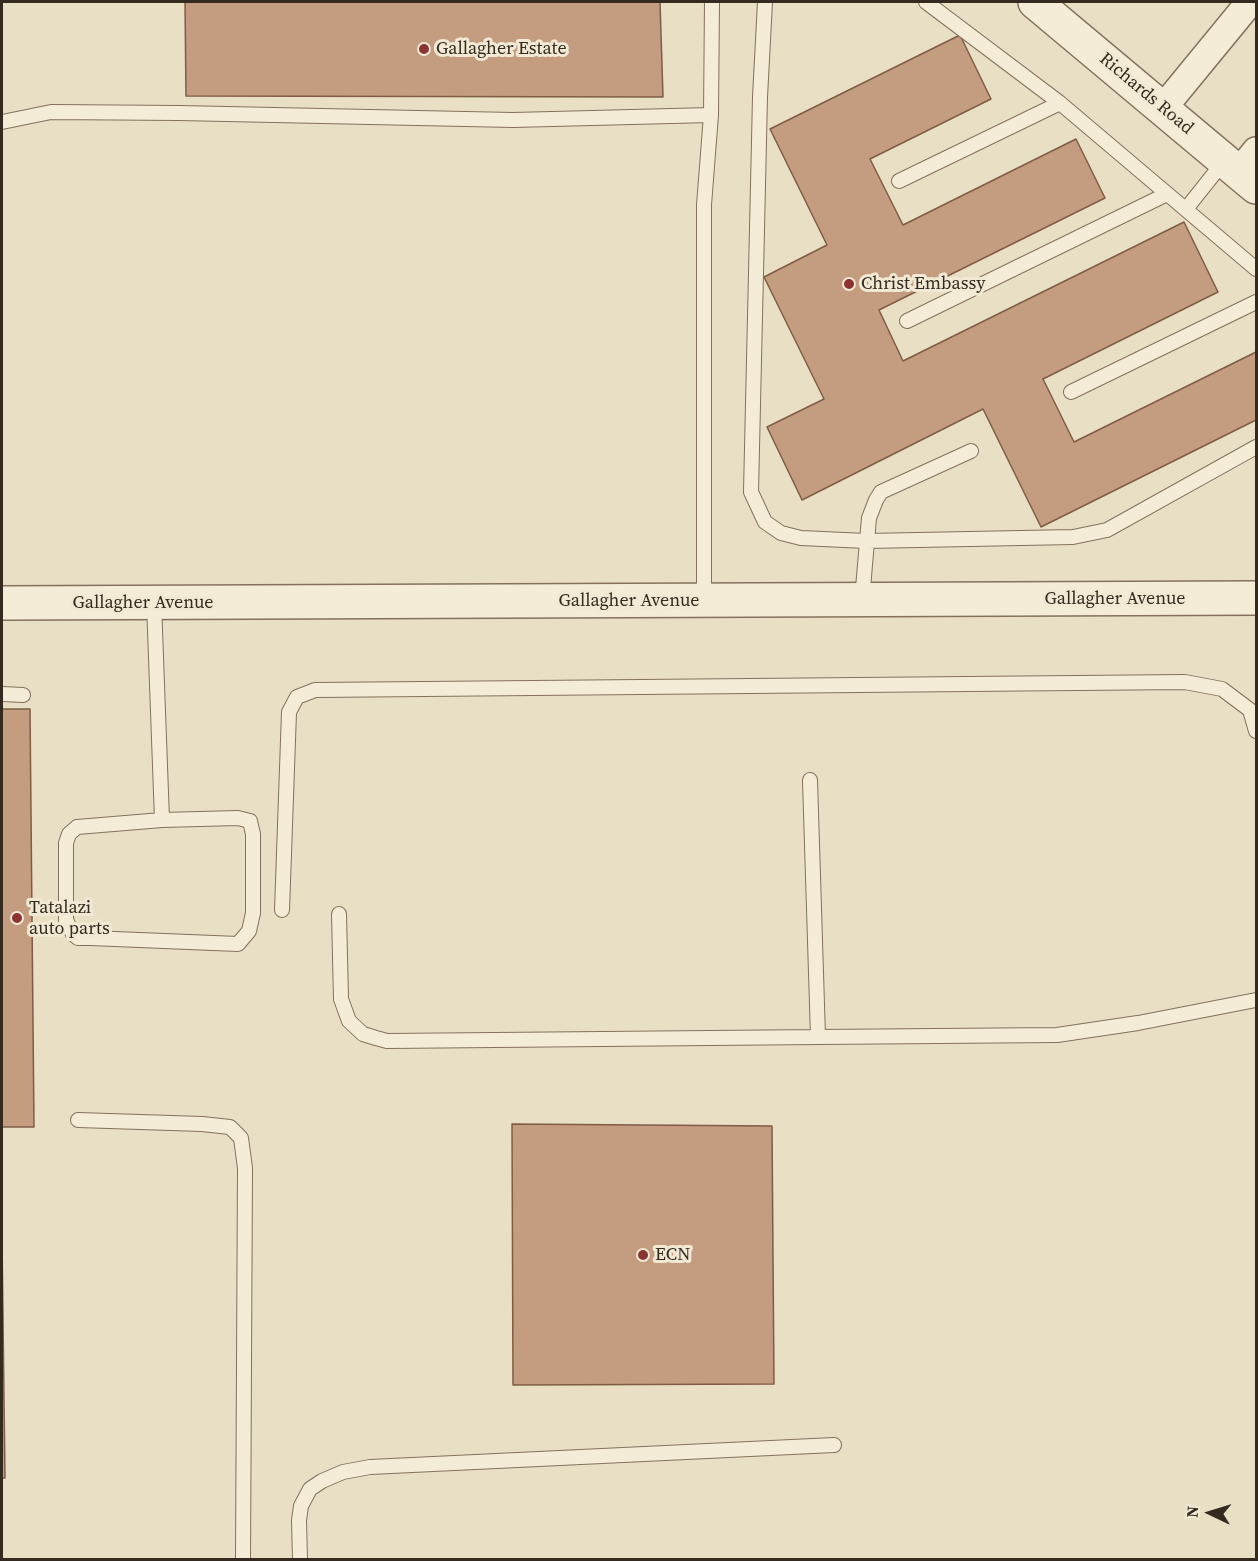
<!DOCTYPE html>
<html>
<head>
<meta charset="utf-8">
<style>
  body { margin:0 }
  #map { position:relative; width:1258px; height:1561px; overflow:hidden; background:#e9dfc5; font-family:"Source Serif 4",serif }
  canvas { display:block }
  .frame { position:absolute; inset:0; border:3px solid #342a1f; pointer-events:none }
  .north { position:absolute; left:1180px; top:1483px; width:60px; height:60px; -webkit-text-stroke:4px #f2e9d4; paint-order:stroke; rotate:274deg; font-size:16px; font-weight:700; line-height:24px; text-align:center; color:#342a1f }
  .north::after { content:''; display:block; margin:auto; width:21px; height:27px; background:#342a1f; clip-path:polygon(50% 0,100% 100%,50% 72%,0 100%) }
</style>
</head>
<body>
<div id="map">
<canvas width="1258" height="1561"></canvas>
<div class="frame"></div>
<div class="north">N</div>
</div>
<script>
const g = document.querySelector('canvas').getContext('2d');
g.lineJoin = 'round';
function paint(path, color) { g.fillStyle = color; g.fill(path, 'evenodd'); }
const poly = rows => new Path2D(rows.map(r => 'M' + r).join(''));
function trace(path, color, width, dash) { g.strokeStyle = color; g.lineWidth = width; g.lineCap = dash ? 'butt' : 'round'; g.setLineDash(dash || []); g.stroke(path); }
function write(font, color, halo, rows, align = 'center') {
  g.font = font + ' "Source Serif 4",serif'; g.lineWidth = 6; g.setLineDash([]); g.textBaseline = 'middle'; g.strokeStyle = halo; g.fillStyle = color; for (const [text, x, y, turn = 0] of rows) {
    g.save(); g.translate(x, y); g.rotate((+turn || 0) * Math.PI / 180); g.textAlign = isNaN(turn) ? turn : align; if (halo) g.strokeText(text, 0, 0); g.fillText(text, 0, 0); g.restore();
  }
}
const building = poly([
  [185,2,660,2,663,97,186,96,185,2],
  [960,35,991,99,870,159,903,225,1076,139,1105,198,879,310,903,361,1184,222,1218,292,1043,379,1074,442,1256,352,1256,420,1041,527,983,409,802,500,767,427,824,399,764,277,827,245,770,129,960,35],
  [2,709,30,709,34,1127,2,1127,2,709],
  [512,1124,772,1126,774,1384,513,1385,512,1124],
  [2,1237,5,1478,2,1478,2,1237]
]);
paint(building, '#c49c7f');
trace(building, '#7f5d45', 1.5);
const service = poly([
  [765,2,760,97,751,492,765,522,781,533,801,538,866,541,1073,537,1107,530,1256,447],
  [926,2,1060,103,1256,269],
  [2,122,51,112,179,113,513,120,711,115],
  [899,181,1060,103],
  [1186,209,1225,160],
  [907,321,1167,194],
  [1071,392,1256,302],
  [862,600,869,518,876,500,881,492,971,451],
  [704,601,704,205,711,115,712,2],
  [154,603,162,820],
  [2,694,23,695],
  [810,780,818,1037,1057,1035,1138,1023,1256,1000],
  [238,818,250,821,253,834,253,913,249,931,238,944,90,938,78,938,73,934,66,920,66,843,69,834,77,827,162,820,238,818],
  [282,910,289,712,297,697,315,690,1185,682,1222,689,1250,710,1256,731],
  [339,914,341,999,349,1021,363,1034,376,1038,387,1041,818,1037],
  [78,1120,202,1124,230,1127,241,1138,245,1168,243,1560],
  [300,1560,299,1520,301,1506,310,1489,322,1481,343,1472,370,1467,834,1445]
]);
const minor = poly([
  [1163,108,1250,2],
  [1239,172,1256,151]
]);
const tertiary = poly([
  [1035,2,1256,187],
  [2,603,1256,598]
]);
trace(service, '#83715d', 16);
trace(minor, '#83715d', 30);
trace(tertiary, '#83715d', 36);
trace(service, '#f5ecd7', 14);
trace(minor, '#f5ecd7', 27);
trace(tertiary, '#f5ecd7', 33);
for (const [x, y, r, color] of [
  [424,49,6,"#8c3333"],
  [849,284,6,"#8c3333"],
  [17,918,6,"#8c3333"],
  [643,1255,6,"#8c3333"]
]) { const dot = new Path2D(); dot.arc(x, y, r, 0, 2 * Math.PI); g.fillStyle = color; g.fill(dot); trace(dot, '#f2e9d4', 2); }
write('18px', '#342a1f', '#f2e9d4', [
  ["Gallagher Estate",436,49],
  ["Christ Embassy",861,284],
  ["Tatalazi",29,908],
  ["auto parts",29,929],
  ["ECN",655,1255]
], 'left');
write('18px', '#342a1f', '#f2e9d4', [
  ["Richards Road",1146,94,40],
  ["Gallagher Avenue",1115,599],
  ["Gallagher Avenue",629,601],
  ["Gallagher Avenue",143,603]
]);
</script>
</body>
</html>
